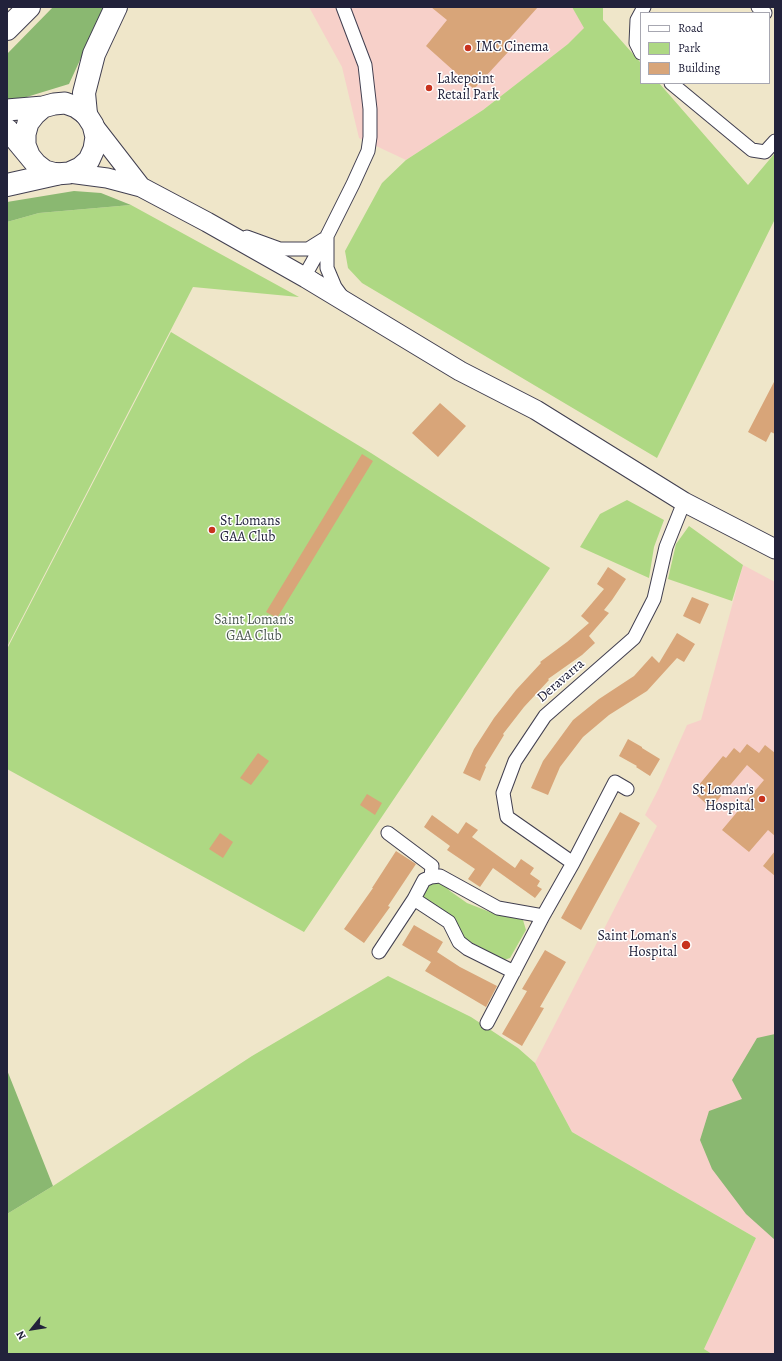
<!DOCTYPE html>
<html>
<head>
<meta charset="utf-8">
<style>
  body { margin:0 }
  #map { position:relative; width:782px; height:1361px; overflow:hidden; background:#efe6c9; font-family:Alegreya,serif }
  canvas { display:block }
  .frame { position:absolute; inset:0; border:8px solid #22223b; pointer-events:none }
  .legend { position:absolute; left:640px; top:12px; width:130px; height:72px; box-sizing:border-box; background:#fff; border:1px solid #a7a7b1; margin:0; padding:5px 7px; list-style:none; font-size:12px; color:#22223b }
  .legend li { display:flex; align-items:center; gap:8px; height:20px }
  .legend b { width:20px; border:1px solid #a7a7b1 }
  .north { position:absolute; left:12px; top:1309px; width:40px; height:40px; -webkit-text-stroke:3px #fff; paint-order:stroke; rotate:240deg; font-size:11px; font-weight:700; line-height:16px; text-align:center; color:#22223b }
  .north::after { content:''; display:block; margin:auto; width:14px; height:18px; background:#22223b; clip-path:polygon(50% 0,100% 100%,50% 72%,0 100%) }
</style>
</head>
<body>
<div id="map">
<canvas width="782" height="1361"></canvas>
<div class="frame"></div>
<ul class="legend">
<li><b style="height:5px;background:#fff"></b>Road</li>
<li><b style="height:11px;background:#aed883"></b>Park</li>
<li><b style="height:11px;background:#d8a579"></b>Building</li>
</ul>
<div class="north">N</div>
</div>
<script>
const g = document.querySelector('canvas').getContext('2d');
g.lineJoin = 'round';
function paint(path, color) { g.fillStyle = color; g.fill(path, 'evenodd'); }
const poly = rows => new Path2D(rows.map(r => 'M' + r).join(''));
function trace(path, color, width, dash) { g.strokeStyle = color; g.lineWidth = width; g.lineCap = dash ? 'butt' : 'round'; g.setLineDash(dash || []); g.stroke(path); }
function write(font, color, halo, rows, align = 'center') {
  g.font = font + ' Alegreya,serif'; g.lineWidth = 3; g.setLineDash([]); g.textBaseline = 'middle'; g.strokeStyle = halo; g.fillStyle = color; for (const [text, x, y, turn = 0] of rows) {
    g.save(); g.translate(x, y); g.rotate((+turn || 0) * Math.PI / 180); g.textAlign = isNaN(turn) ? turn : align; if (halo) g.strokeText(text, 0, 0); g.fillText(text, 0, 0); g.restore();
  }
}
paint(poly([
  [309,7,572,7,585,28,568,44,483,110,406,160,359,138,342,67],
  [743,565,775,582,775,1354,712,1354,704,1349,756,1238,572,1132,535,1063,657,826,645,815,659,788,687,725,701,720]
]), '#f7d0c9');
paint(poly([
  [572,7,603,7,603,20,641,63,641,83,659,83,748,185,775,153,775,219,657,458,362,283,348,268,345,251,382,183,406,160,483,110,568,44,584,28],
  [131,205,299,297,193,287,7,647,7,222,39,213],
  [171,332,371,453,550,568,304,932,7,769,7,649],
  [627,500,664,520,654,547,649,578,580,547,600,514],
  [689,526,743,565,732,601,668,579,676,544],
  [435,881,442,882,450,891,467,903,495,914,523,920,526,930,510,958,504,960,463,938,426,902,423,895,428,887],
  [388,976,471,1017,518,1048,535,1063,572,1132,756,1238,704,1349,712,1354,7,1354,7,1214,53,1186,252,1056]
]), '#aed883');
paint(poly([
  [53,7,107,7,92,34,69,84,7,103,7,54],
  [74,191,101,193,131,205,39,213,7,222,7,202],
  [775,1034,775,1240,746,1214,712,1169,700,1140,709,1111,742,1099,732,1080,757,1038],
  [7,1070,53,1186,7,1214]
]), '#8ab871');
paint(poly([
  [431,7,538,7,503,46,509,51,474,89,426,46,447,20],
  [775,380,775,434,771,432,766,442,748,432],
  [440,403,466,426,438,457,412,433],
  [362,454,373,461,277,618,266,612],
  [608,567,626,579,612,600,604,610,609,613,589,636,595,643,582,655,548,679,549,680,524,707,503,734,504,735,485,766,486,767,480,781,463,773,474,749,494,718,516,690,541,663,540,662,567,642,589,623,581,616,604,589,597,584],
  [692,597,709,604,700,624,683,616],
  [677,633,695,644,684,662,677,658,647,691,609,715,583,737,560,767,548,795,531,788,543,761,573,720,599,699,634,676,652,656,659,663],
  [628,739,642,747,642,748,660,759,650,776,636,767,637,766,619,756],
  [747,744,759,753,765,745,775,753,775,836,768,830,749,852,722,830,764,780,747,765,711,808,693,792,723,756,726,758,734,748,740,753],
  [258,753,269,761,251,785,240,778],
  [367,794,382,803,375,815,360,805],
  [620,812,640,823,581,930,561,918],
  [432,815,458,834,466,822,478,830,472,837,515,868,521,859,534,868,530,874,540,881,537,886,542,889,535,898,493,868,480,887,468,879,475,869,447,850,450,846,424,827],
  [220,833,233,842,223,858,209,849],
  [396,851,416,864,388,906,390,907,364,943,344,929,373,888,372,888],
  [775,851,775,876,763,866],
  [414,925,443,942,437,952,460,967,497,986,486,1007,425,971,431,962,402,945],
  [545,950,566,962,540,1007,544,1008,522,1046,502,1034,527,991,522,989]
]), '#d8a579');
const street = poly([
  [758,7,765,13],
  [641,53,636,43,637,20,644,7],
  [671,83,752,150,765,152,775,141],
  [247,237,280,249,308,249,324,239],
  [327,238,327,268,335,287,343,298],
  [316,281,309,276,307,273,308,270,327,236,353,184,368,151,370,137,370,109,365,65,343,7],
  [388,833,432,866,431,877,440,876,498,908,543,916],
  [573,863,507,817,503,793,515,761,545,716,634,638,654,599,666,547,684,502],
  [414,899,449,922,459,942,468,949,514,972],
  [379,952,414,899,424,880,431,877],
  [487,1023,543,916,573,863,615,782,627,789]
]);
const secondary = poly([
  [93,125,141,187],
  [69,173,107,178,141,187,207,222,306,278,460,371,536,410,684,502,775,549]
]);
const primary = poly([
  [7,110,43,107,54,104,65,103,76,107,86,114,93,125,96,137,94,149,89,160,80,168,69,173,56,174,45,171,36,164,7,129],
  [29,155,25,145,25,134,28,123,35,114,43,107]
]);
const highway = poly([
  [7,29,29,7],
  [86,114,84,93,94,54,116,7],
  [7,185,56,174]
]);
trace(street, '#413f50', 15);
trace(secondary, '#413f50', 21);
trace(primary, '#413f50', 23);
trace(highway, '#413f50', 24);
trace(street, '#fff', 13);
trace(secondary, '#fff', 19);
trace(primary, '#fff', 21);
trace(highway, '#fff', 22);
for (const [x, y, r, color] of [
  [468,48,4,"#c8321e"],
  [429,88,4,"#c8321e"],
  [212,530,4,"#c8321e"],
  [762,799,4,"#c8321e"],
  [686,945,5,"#c8321e"]
]) { const dot = new Path2D(); dot.arc(x, y, r, 0, 2 * Math.PI); g.fillStyle = color; g.fill(dot); trace(dot, '#fff', 1.5); }
write('14px', '#22223b', '#fff', [
  ["IMC Cinema",476,48],
  ["Lakepoint",437,80],
  ["Retail Park",437,96],
  ["St Lomans",220,522],
  ["GAA Club",220,538],
  ["St Loman's",754,791,"right"],
  ["Hospital",754,807,"right"],
  ["Saint Loman's",677,937,"right"],
  ["Hospital",677,953,"right"]
], 'left');
write('14px', '#4c5951', '#fff', [
  ["Saint Loman's",254,621],
  ["GAA Club",254,637]
]);
write('14px', '#22223b', '#fff', [
  ["Deravarra",561,681,-41]
]);
</script>
</body>
</html>
